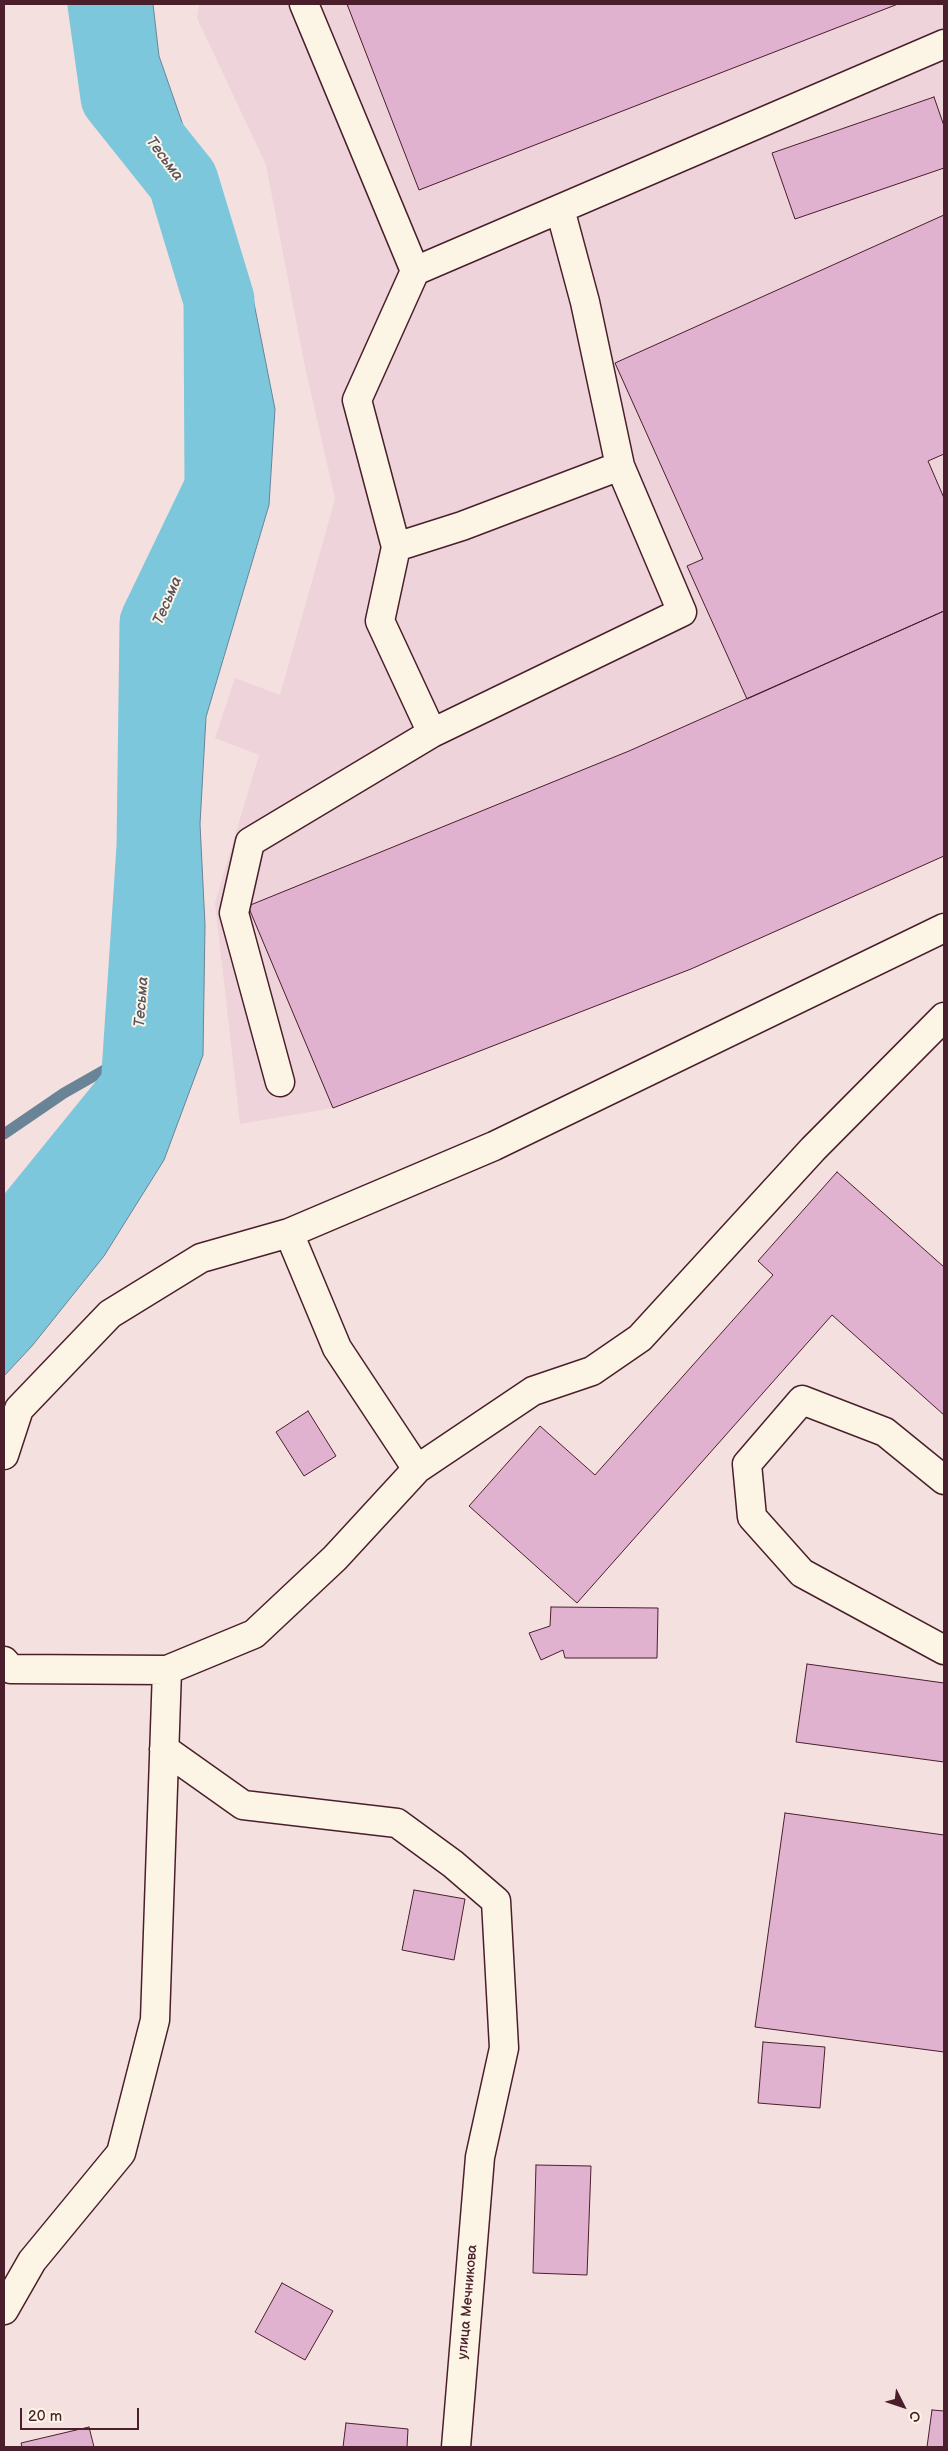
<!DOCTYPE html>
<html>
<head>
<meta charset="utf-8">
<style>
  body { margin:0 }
  #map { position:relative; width:948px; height:2451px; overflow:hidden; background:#f4e1df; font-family:"Balsamiq Sans",sans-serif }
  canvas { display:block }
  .frame { position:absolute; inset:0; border:5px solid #4a1f2b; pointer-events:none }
  .north { position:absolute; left:878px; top:2381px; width:50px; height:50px; -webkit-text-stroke:4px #fcf5e5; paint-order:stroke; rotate:131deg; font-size:14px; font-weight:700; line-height:20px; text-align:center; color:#4a1f2b }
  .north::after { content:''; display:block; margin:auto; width:18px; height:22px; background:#4a1f2b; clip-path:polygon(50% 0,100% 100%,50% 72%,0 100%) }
  .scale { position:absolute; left:20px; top:2408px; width:119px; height:22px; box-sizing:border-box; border:2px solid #4a1f2b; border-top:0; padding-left:6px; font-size:15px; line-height:18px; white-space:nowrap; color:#4a1f2b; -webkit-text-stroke:4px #fcf5e5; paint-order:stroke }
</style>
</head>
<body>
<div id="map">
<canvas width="948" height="2451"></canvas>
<div class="frame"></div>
<div class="north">С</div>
<div class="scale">20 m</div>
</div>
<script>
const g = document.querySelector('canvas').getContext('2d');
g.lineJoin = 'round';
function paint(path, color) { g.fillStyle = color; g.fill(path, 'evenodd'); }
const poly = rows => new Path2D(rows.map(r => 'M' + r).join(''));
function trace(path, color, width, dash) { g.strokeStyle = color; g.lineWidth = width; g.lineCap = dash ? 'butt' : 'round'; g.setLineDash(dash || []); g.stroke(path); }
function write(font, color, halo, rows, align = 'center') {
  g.font = font + ' "Balsamiq Sans",sans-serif'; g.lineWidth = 4; g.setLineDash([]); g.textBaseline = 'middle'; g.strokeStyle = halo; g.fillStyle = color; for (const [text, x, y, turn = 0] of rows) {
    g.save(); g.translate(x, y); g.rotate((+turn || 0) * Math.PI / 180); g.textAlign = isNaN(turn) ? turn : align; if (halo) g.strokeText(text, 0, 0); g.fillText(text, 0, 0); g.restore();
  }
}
paint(poly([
  [199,4,944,4,944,856,691,969,333,1108,240,1124,215,903,259,755,215,738,235,678,280,695,335,499,304,362,266,165,197,18]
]), '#eed3da');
const water = poly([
  [108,4,153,4,159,56,193,154,224,206,250,283,275,409,269,505,206,717,200,824,205,925,203,1055,164,1160,104,1256,32,1346,4,1376,4,1276,35,1247,96,1149,158,1005,157,909,144,817,153,731,171,652,207,552,232,424,226,310,195,221,158,166,135,122,108,4]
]);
paint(water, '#7dc7dd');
trace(water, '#698496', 1);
trace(poly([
  [4,1134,64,1093,138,1051]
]), '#698496', 11);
trace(poly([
  [4,1248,16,1236,136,1088,152,847,155,623,220,488,219,300,183,181,116,97,103,4]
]), '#7dc7dd', 71);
const building = poly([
  [347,4,898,4,419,190,347,4],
  [934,97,944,126,944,168,795,219,772,153,934,97],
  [944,215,944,454,928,461,944,498,944,611,747,699,687,566,703,559,615,363,944,215],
  [944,611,944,856,691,969,333,1108,248,906,629,751,944,611],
  [837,1172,944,1267,944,1415,832,1315,577,1603,469,1506,540,1426,595,1475,773,1275,758,1261,837,1172],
  [308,1411,336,1456,304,1476,276,1432,308,1411],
  [551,1607,658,1608,657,1658,565,1658,563,1650,541,1660,529,1633,550,1626,551,1607],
  [807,1664,944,1683,944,1762,796,1742,807,1664],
  [785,1813,944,1835,944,2052,755,2027,785,1813],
  [414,1890,465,1899,454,1960,402,1950,414,1890],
  [763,2042,825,2047,820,2108,758,2103,763,2042],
  [536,2165,591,2166,587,2275,533,2273,536,2165],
  [282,2283,333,2311,305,2360,255,2332,282,2283],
  [932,2410,944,2411,944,2447,927,2447,932,2410],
  [346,2423,408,2429,407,2447,343,2447,346,2423],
  [89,2427,94,2447,22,2447,21,2443,89,2427]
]);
paint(building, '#e1b1d0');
trace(building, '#4a1f2b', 1);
const minor = poly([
  [304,4,415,271,944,44],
  [396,547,462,526,620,466],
  [432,733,682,612,620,466,585,302,560,209],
  [280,1082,234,913,250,842,432,733,380,621,396,547,357,400,415,271],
  [289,1233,337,1348,417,1469],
  [4,1455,19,1409,110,1314,201,1258,289,1233,494,1146,944,928],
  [944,1480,885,1432,802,1400,747,1464,752,1517,802,1573,944,1650],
  [4,1661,11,1669,167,1670,254,1634,335,1558,417,1469,533,1391,592,1371,640,1338,813,1149,944,1017],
  [164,1749,243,1805,397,1823,453,1864,496,1901,504,2048,480,2157,456,2447],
  [4,2310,32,2261,121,2153,155,2020,167,1670]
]);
trace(minor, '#4a1f2b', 31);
trace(minor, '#fcf5e5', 28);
write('14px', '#4a1f2b', '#fcf5e5', [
  ["улица Мечникова",468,2302,-85]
]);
write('italic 15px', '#595160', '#fcf5e5', [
  ["Тесьма",164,159,53],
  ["Тесьма",168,601,-67],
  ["Тесьма",142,1002,-86]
]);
</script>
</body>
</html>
